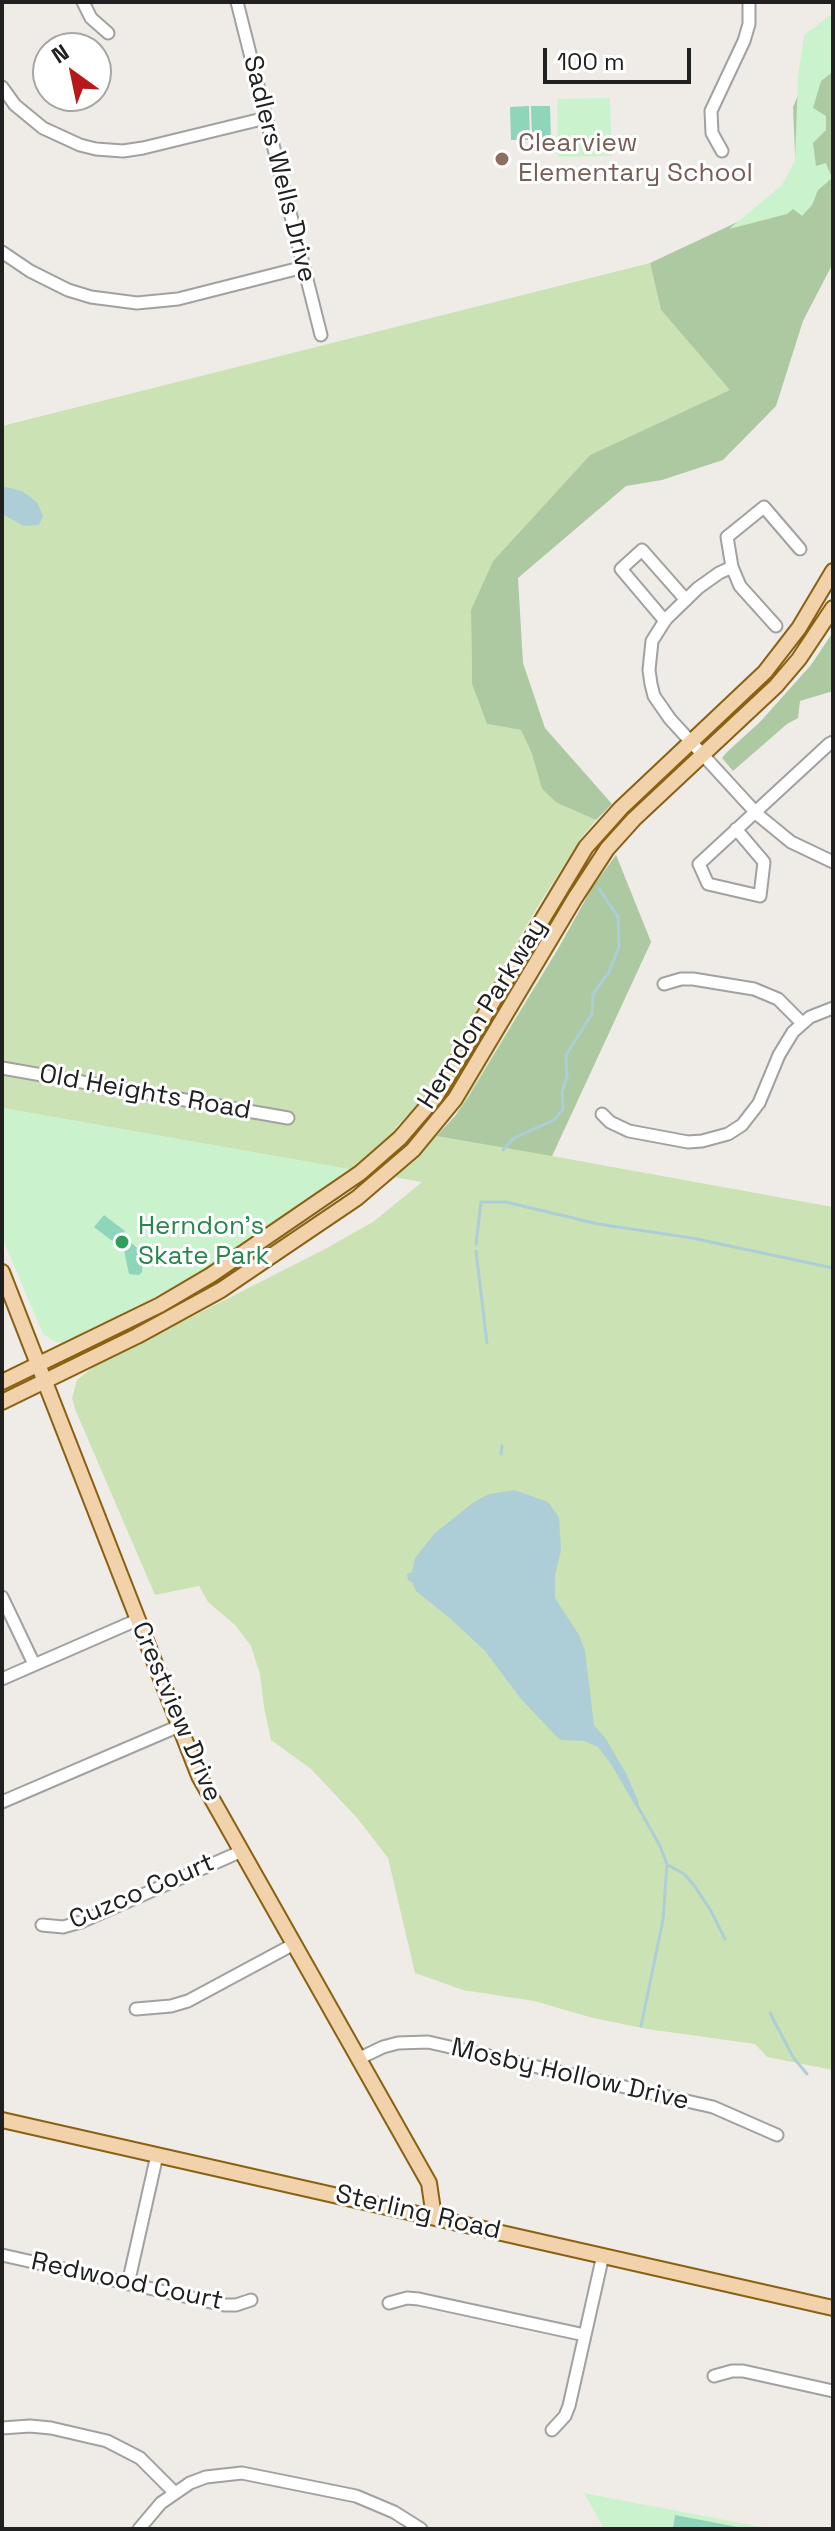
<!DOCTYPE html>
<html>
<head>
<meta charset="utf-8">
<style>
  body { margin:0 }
  #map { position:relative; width:835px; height:2531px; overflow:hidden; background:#efece7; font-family:"Space Grotesk",sans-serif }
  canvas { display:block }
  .frame { position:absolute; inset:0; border:4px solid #202020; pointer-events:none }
  .north { position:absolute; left:32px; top:32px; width:80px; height:80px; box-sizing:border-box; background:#fff; border:2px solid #a6a6a6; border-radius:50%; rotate:327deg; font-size:22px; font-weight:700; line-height:32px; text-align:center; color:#202020 }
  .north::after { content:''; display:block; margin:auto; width:28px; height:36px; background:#b71819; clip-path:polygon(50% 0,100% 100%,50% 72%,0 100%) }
  .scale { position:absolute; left:543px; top:48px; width:148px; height:36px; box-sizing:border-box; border:4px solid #202020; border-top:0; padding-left:10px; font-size:24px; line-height:28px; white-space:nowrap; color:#202020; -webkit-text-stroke:6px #fff; paint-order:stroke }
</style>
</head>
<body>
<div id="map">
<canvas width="835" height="2531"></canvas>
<div class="frame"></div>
<div class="north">N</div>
<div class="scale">100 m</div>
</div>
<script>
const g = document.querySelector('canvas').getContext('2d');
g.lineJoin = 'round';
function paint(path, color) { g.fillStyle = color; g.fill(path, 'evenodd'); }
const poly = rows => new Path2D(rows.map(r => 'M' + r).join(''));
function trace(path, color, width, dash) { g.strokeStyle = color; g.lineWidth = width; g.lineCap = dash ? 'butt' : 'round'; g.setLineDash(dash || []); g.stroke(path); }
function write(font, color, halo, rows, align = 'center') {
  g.font = font + ' "Space Grotesk",sans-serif'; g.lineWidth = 6; g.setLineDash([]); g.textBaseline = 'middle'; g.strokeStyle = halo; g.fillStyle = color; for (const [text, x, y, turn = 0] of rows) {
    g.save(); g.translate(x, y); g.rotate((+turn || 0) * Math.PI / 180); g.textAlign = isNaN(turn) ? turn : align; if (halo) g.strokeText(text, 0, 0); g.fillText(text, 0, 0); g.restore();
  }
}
paint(poly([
  [650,263,661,310,731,390,590,455,493,561,471,611,472,684,487,724,521,730,532,754,542,789,557,803,596,820,581,838,535,911,442,1071,417,1106,395,1128,436,1136,455,1116,558,949,592,888,616,855,651,942,552,1156,833,1207,833,2070,767,2057,755,2044,647,2029,593,2018,534,2001,463,1990,415,1973,388,1858,358,1819,311,1769,271,1740,264,1707,260,1674,251,1646,235,1625,208,1602,199,1586,155,1595,75,1409,72,1398,77,1380,93,1367,325,1249,373,1222,422,1182,2,1108,2,426]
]), '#cbe3b4');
paint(poly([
  [833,42,833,263,803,321,776,406,723,460,662,480,626,486,518,578,523,663,545,728,612,804,596,820,557,803,542,789,532,754,521,730,487,724,472,684,471,610,493,561,590,455,730,390,661,310,650,263,763,210,796,176,793,107,809,70],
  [833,632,833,691,800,701,798,718,787,724,733,771,722,758,727,752,760,722,811,665],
  [616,855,651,942,552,1156,437,1136,455,1116,468,1098,558,949,592,888]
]), '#adc9a1');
paint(poly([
  [833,13,833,72,821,81,813,108,826,116,826,130,813,143,816,166,826,163,832,178,818,190,812,205,802,216,793,209,787,214,729,229,782,185,795,161,798,77,804,35],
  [610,98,612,156,558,157,557,99],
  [2,1108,349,1169,205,1270,101,1325,62,1343,56,1342,43,1334,2,1237],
  [584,2493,772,2529,604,2529]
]), '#caf3cd');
paint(poly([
  [529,106,530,140,511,140,510,107],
  [531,106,550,106,551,139,532,140],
  [104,1215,125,1231,122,1235,143,1253,142,1272,139,1275,129,1274,124,1250,94,1227],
  [675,2515,748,2529,673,2529]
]), '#8fd5b9');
paint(poly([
  [2,486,22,491,37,502,43,516,39,525,24,526,2,514],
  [515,1490,548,1502,559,1517,561,1551,555,1575,555,1598,579,1635,585,1651,594,1725,606,1739,627,1775,639,1803,636,1807,611,1764,598,1747,584,1741,561,1740,555,1735,521,1699,485,1651,452,1620,416,1591,412,1582,408,1580,407,1574,412,1572,415,1558,434,1534,474,1502,489,1494]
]), '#adced7');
trace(poly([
  [503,1150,514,1138,554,1120,563,1109,562,1092,567,1076,566,1055,592,1014,593,994,609,972,619,947,618,917,599,889],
  [476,1244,481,1202,506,1202,598,1224,692,1238,833,1268],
  [476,1251,487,1343],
  [501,1454,502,1446],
  [637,1805,660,1846,667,1864,663,1920,641,2026],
  [668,1865,684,1874,694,1885,711,1911,725,1939],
  [770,2013,793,2057,807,2074]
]), '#adced7', 3);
const minor = poly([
  [83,2,91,18,108,33],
  [237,2,321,335],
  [2,87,15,105,43,128,80,145,96,149,123,151,143,148,266,118],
  [722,151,712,133,711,111,744,41,749,24,749,2],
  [2,252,30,271,68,290,91,297,137,303,178,299,304,267],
  [732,567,727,537,764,507,800,549],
  [665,621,621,569,642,550,686,600],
  [776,626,740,586,732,567,719,573,698,588,666,619,652,641,649,670,651,684,654,696,670,719,758,815,791,842,833,862],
  [736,829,764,862,760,896,708,884,699,864,829,744,833,742],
  [664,984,681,979,693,979,754,989,778,999,802,1023],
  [2,1068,288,1118],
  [602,1114,610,1122,629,1131,688,1142,702,1141,728,1134,742,1125,759,1103,779,1055,793,1032,810,1017,833,1008],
  [2,1597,34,1664],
  [2,1679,137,1620],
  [2,1802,179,1726],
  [42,1925,63,1927,81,1922,242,1851],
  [136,2009,171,2006,188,2001,294,1944],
  [360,2058,383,2047,398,2043,428,2042,713,2107,777,2135],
  [2,2255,224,2305,236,2305,251,2300],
  [128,2284,157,2155],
  [389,2303,407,2298,419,2299,585,2335],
  [714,2376,732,2371,743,2371,833,2391],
  [2,2428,30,2426,51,2428,107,2441,140,2458,174,2492],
  [552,2430,565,2416,569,2406,603,2255],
  [139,2529,161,2503,190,2483,206,2477,242,2473,356,2496,394,2512,421,2529]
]);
const major = poly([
  [2,1272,199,1776,429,2183,434,2217],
  [2,1382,160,1305,211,1275,360,1173,400,1138,436,1096,586,847,621,808,765,672,799,628,833,571],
  [2,1402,137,1336,221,1290,357,1198,413,1150,455,1099,575,898,607,849,634,819,776,686,799,659,833,608],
  [2,2120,833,2308]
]);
trace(minor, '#a1a1a1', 15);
trace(major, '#896112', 18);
trace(minor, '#fff', 11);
trace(major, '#f1d2aa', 14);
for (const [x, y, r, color] of [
  [502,159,8,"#8d6e63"],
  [122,1242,8,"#2e9e5b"]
]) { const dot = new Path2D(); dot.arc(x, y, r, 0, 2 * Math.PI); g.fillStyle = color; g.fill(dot); trace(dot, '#fff', 3); }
write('26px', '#785e54', '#fff', [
  ["Clearview",518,144],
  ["Elementary School",518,174]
], 'left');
write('26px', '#202020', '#fff', [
  ["Sadlers Wells Drive",279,169,76],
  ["Herndon Parkway",483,1014,-58],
  ["Old Heights Road",145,1093,10],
  ["Crestview Drive",176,1712,67],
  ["Cuzco Court",142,1892,-23],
  ["Mosby Hollow Drive",570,2075,13],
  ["Sterling Road",418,2213,13],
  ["Redwood Court",127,2282,12]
]);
write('26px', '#27864d', '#fff', [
  ["Herndon's",138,1227],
  ["Skate Park",138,1257]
], 'left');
</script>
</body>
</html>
